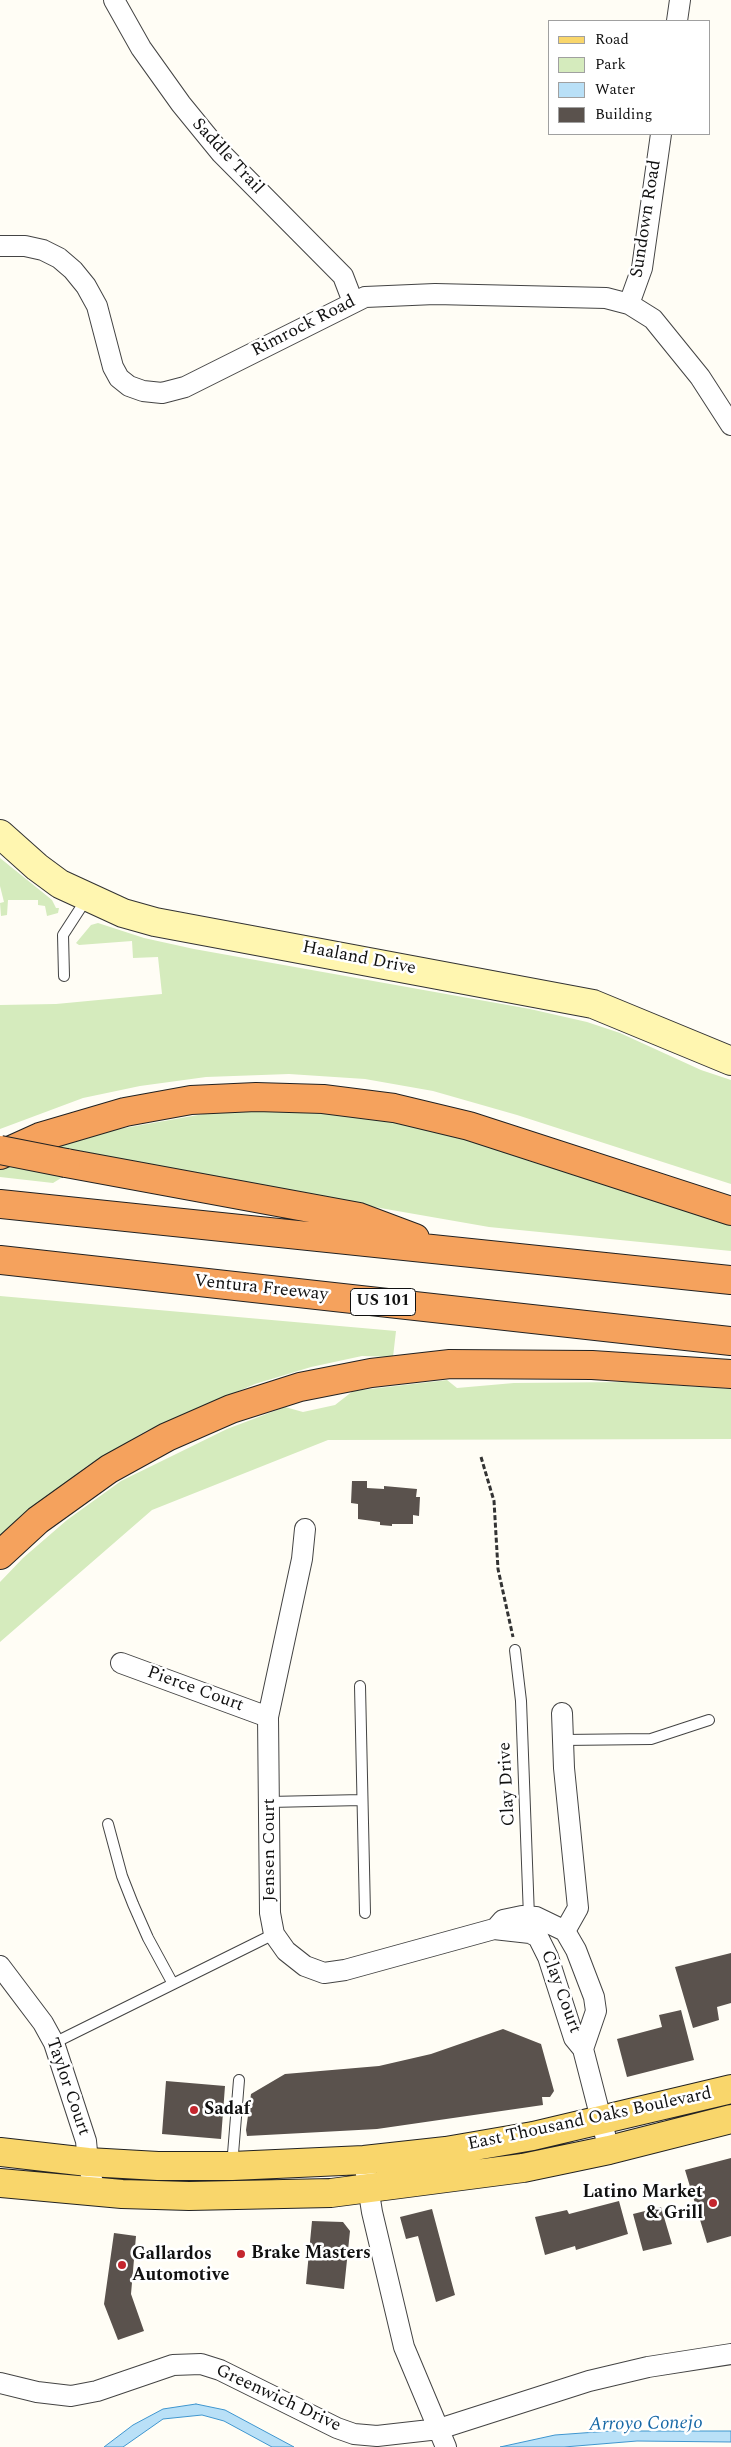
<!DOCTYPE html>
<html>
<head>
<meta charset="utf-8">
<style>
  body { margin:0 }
  #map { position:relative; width:731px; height:2447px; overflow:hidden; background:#fffdf5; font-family:Spectral,serif }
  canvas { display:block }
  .legend { position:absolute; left:548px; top:20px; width:162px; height:115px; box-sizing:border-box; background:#fff; border:1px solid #a0a0a0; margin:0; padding:6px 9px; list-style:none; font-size:15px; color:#111 }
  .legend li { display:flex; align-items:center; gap:10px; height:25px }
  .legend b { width:25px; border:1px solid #a0a0a0 }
</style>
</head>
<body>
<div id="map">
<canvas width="731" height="2447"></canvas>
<ul class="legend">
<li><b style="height:6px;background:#f9d66b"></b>Road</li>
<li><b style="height:14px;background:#d5ebbd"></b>Park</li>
<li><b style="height:14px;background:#b9e0f7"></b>Water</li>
<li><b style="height:14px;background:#5a524d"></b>Building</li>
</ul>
</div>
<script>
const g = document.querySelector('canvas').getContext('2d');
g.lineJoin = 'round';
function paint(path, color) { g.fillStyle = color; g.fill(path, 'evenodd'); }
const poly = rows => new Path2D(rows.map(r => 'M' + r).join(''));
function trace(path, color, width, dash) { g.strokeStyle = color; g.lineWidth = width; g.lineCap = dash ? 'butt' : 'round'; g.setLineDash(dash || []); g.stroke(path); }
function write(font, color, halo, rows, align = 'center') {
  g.font = font + ' Spectral,serif'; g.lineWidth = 5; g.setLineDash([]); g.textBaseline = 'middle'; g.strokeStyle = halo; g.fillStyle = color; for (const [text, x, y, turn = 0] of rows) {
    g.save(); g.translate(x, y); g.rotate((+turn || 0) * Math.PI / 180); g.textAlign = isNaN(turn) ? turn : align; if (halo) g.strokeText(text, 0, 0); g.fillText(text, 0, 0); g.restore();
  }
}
paint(poly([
  [0,858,52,900,56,908,59,908,58,913,47,916,45,906,38,905,38,900,8,900,7,915,1,916,0,903,4,902,0,886],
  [98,923,144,938,194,949,530,1009,587,1022,620,1033,701,1070,731,1080,731,1184,517,1115,433,1091,365,1079,289,1074,206,1077,140,1086,83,1098,0,1129,0,1005,56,1004,162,994,158,957,133,958,132,941,79,945,76,943,91,925],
  [248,1111,317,1112,378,1119,448,1134,731,1224,731,1251,489,1227,277,1190,71,1172,53,1183,0,1177,0,1170,16,1163,63,1145,113,1130,204,1114],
  [0,1296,396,1331,393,1357,362,1356,311,1367,255,1384,146,1431,87,1466,0,1535],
  [447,1380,457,1388,514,1383,629,1382,731,1389,731,1439,328,1440,152,1510,0,1642,0,1582,23,1558,67,1520,121,1481,227,1429,285,1407,303,1412,335,1405,353,1391]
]), '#d5ebbd');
const water = poly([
  [196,2404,225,2410,294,2447,272,2447,224,2421,202,2415,163,2419,123,2447,104,2447,133,2425,163,2409,196,2404],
  [610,2431,731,2431,731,2442,637,2441,564,2447,500,2447,555,2435,610,2431]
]);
paint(water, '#b9e0f7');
trace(water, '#3f96cf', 1);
paint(poly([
  [352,1481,367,1481,367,1488,384,1489,384,1486,417,1489,416,1497,420,1497,419,1516,413,1515,413,1524,392,1524,392,1526,380,1525,380,1522,358,1519,358,1504,351,1503],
  [731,1953,731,2003,717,2007,719,2020,693,2028,675,1967],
  [681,2010,694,2060,627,2077,617,2039,662,2027,659,2015],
  [503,2029,541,2044,554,2091,550,2097,542,2097,543,2105,377,2129,247,2136,246,2130,251,2094,285,2074,379,2066,431,2054],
  [166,2081,225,2086,221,2139,162,2134],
  [731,2158,731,2236,707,2243,685,2170],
  [619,2201,628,2234,576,2250,575,2246,545,2255,535,2217,567,2210,569,2214],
  [661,2207,672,2244,643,2251,633,2214],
  [432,2209,455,2295,436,2302,418,2236,406,2239,400,2217],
  [312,2221,343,2222,350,2231,344,2289,306,2284],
  [114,2233,136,2236,131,2294,144,2331,118,2340,104,2304]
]), '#5a524d');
const lane = poly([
  [64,976,63,935,87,898],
  [515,1650,521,1701,529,1917],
  [360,1686,365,1913],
  [563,1740,651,1739,709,1720],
  [269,1802,362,1800],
  [108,1824,122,1876,133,1904,148,1938,173,1984],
  [54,2043,274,1934],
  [232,2166,239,2080]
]);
const street = poly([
  [114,0,141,48,181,104,221,153,343,276,353,302],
  [677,21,680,0],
  [0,246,25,246,43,250,59,258,73,270,86,286,97,306,113,367,119,378,129,386,143,391,162,393,185,387,365,297,435,294,606,298,629,304,653,319,700,377,731,425],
  [629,304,642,268,661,134],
  [305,1529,302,1559,268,1717,270,1913,274,1934,286,1951,305,1966,324,1973,345,1970,494,1929,530,1933,538,1937,548,1957,574,2038,583,2049,609,2150],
  [121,1663,268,1717],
  [562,1713,564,1768,578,1908,565,1931],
  [496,1928,503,1920,522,1916,536,1917,565,1931,576,1950,594,1997,596,2011,583,2049],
  [0,1966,43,2023,54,2043,86,2141,88,2162,95,2192],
  [366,2174,372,2212,404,2347,446,2447],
  [0,2383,37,2392,71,2396,97,2391,173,2365,201,2364,220,2370,337,2428,354,2434,377,2436,439,2429,589,2381,648,2367,731,2354]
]);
const secondary = poly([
  [0,834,37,867,60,884,123,913,155,922,593,1004,731,1061]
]);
const primary = poly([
  [0,2152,88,2162,158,2166,232,2166,364,2160,446,2151,533,2136,731,2089],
  [0,2183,122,2194,189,2196,331,2193,523,2168,609,2150,731,2119]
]);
const highway = poly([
  [0,1155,40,1137,125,1112,191,1100,256,1097,323,1099,394,1108,469,1126,731,1211],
  [66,1163,359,1217,415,1238],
  [0,1204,731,1280],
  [0,1260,731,1341],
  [0,1555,38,1520,109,1469,167,1437,231,1409,300,1387,371,1373,450,1364,592,1365,731,1374]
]);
trace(lane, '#444', 12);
trace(street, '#444', 22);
trace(secondary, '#333', 30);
trace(primary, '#222', 30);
trace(highway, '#222', 30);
trace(poly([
  [481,1457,494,1501,498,1569,513,1637]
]), '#333', 3, [5, 2.5]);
trace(lane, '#fff', 10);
trace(street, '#fff', 20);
trace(secondary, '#fff6b0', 28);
trace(primary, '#f9d66b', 28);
trace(highway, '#f5a25d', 28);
const highwayBridge = poly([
  [0,1150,66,1163]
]);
trace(highwayBridge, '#222', 30, []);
trace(highwayBridge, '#f5a25d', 28);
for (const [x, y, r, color] of [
  [194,2110,5,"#c4262e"],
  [713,2203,5,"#c4262e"],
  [241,2254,5,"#c4262e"],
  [122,2265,5,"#c4262e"]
]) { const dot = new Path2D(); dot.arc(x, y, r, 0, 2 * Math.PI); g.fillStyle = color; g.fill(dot); trace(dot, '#fff', 2); }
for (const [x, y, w] of [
  [383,1302,65]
]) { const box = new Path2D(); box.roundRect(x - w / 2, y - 13.5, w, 27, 4); g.fillStyle = '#fff'; g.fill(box); trace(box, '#111', 1); }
write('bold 16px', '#111', null, [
  ["US 101",383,1302]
]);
write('18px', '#111', '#fff', [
  ["Saddle Trail",227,157,47],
  ["Sundown Road",647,219,-81],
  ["Rimrock Road",304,327,-27],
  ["Haaland Drive",359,959,11],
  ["Ventura Freeway",261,1289,6],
  ["Pierce Court",195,1690,20],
  ["Clay Drive",508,1784,-93],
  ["Jensen Court",270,1850,-90],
  ["Clay Court",560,1992,70],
  ["Taylor Court",67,2087,71],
  ["East Thousand Oaks Boulevard",590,2120,-12],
  ["Greenwich Drive",278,2399,25]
]);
write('bold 18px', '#111', '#fff', [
  ["Sadaf",204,2110],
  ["Latino Market",703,2193,"right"],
  ["& Grill",703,2214,"right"],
  ["Brake Masters",251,2254],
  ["Gallardos",132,2255],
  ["Automotive",132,2276]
], 'left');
write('italic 19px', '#1768a6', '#fff', [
  ["Arroyo Conejo",646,2425,-1]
]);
</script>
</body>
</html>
